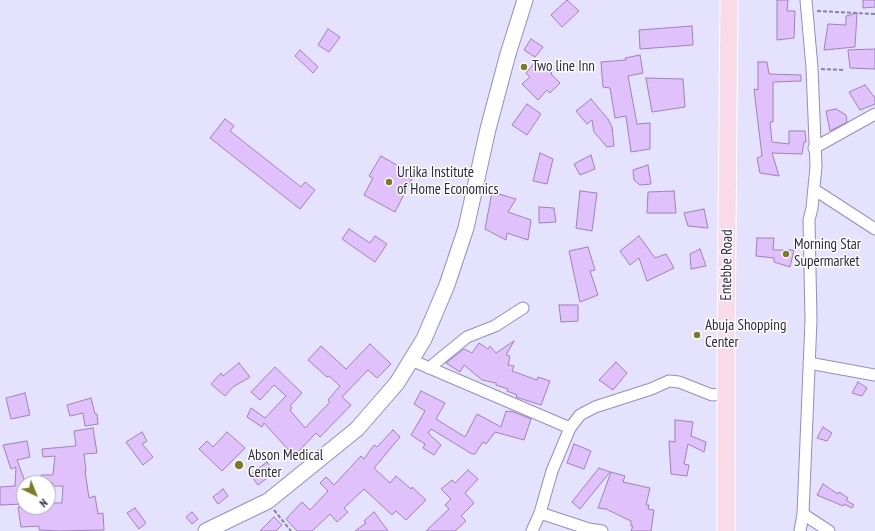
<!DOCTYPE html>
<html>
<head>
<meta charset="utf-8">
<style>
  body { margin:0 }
  #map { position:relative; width:875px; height:531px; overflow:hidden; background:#e4e2fc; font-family:"PT Sans Narrow",sans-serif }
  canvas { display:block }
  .north { position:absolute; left:16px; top:475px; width:40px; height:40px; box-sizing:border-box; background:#fff; border:1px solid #aba9b3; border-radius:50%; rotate:137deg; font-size:11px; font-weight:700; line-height:16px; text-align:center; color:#2c2941 }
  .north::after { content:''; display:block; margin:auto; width:14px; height:18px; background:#7d7c24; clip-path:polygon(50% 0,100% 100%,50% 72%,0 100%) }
</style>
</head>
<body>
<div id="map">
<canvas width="875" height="531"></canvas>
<div class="north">N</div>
</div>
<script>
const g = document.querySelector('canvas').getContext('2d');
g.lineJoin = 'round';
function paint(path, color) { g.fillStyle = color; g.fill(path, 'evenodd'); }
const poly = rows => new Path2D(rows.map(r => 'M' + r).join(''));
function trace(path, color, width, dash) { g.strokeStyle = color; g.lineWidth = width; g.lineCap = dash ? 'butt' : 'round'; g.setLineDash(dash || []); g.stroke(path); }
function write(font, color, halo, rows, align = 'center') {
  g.font = font + ' "PT Sans Narrow",sans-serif'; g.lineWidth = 3; g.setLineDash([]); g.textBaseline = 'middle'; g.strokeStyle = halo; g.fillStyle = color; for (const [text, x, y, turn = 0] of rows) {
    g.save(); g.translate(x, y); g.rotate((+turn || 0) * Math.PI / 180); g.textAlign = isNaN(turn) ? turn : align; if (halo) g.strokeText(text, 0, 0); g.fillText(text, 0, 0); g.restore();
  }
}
const building = poly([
  [567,0,579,11,562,27,551,15,567,0],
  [777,0,788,0,787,11,795,11,794,38,777,40,777,0],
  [863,0,875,0,875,7,863,8,863,0],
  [857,13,855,47,824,50,828,24,846,25,846,16,857,13],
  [692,26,693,45,640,49,639,30,692,26],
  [328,29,340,37,329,52,318,45,328,29],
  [531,39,543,47,535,57,524,50,531,39],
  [875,49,875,69,850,68,848,50,875,49],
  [300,50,318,67,313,73,295,56,300,50],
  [640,55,643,73,628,76,637,124,650,123,650,149,631,152,626,116,615,118,610,88,603,87,601,62,626,60,625,58,640,55],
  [537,60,552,73,551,74,560,83,550,93,547,90,538,100,522,84,530,77,526,73,537,60],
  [758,62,767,62,769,74,801,75,801,81,773,82,773,122,770,122,772,142,789,144,789,131,805,131,806,142,804,142,802,154,772,153,779,176,760,173,757,158,762,156,754,89,758,90,758,62],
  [646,78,683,79,685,107,652,112,646,78],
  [865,85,875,98,875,104,860,110,849,92,865,85],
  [591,99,608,119,612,127,614,146,607,147,594,132,592,120,587,124,576,111,591,99],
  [527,104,541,114,527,135,512,125,527,104],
  [836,109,846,115,847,122,830,131,826,111,836,109],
  [225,119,234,126,230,131,301,187,305,182,315,190,300,209,210,138,225,119],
  [540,153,553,159,547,184,533,181,540,153],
  [591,155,595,169,580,175,574,164,591,155],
  [381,156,414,175,395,212,364,195,373,178,369,176,381,156],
  [648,165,651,184,640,185,634,180,633,170,648,165],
  [580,191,597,193,592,231,576,228,580,191],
  [674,191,676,213,647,213,648,192,674,191],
  [492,192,516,199,508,212,531,220,528,240,507,233,506,240,485,229,492,192],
  [539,207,554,208,556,222,539,223,539,207],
  [704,209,708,228,688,226,684,213,704,209],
  [349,229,370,243,375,236,387,244,375,262,342,239,349,229],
  [639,236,655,258,666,254,674,268,647,281,639,258,630,265,620,251,639,236],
  [757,238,774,238,773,250,794,250,790,267,774,262,774,258,756,256,757,238],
  [588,247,595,270,590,271,598,295,580,302,569,251,588,247],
  [700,249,706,266,691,269,690,254,700,249],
  [559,305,578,305,578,321,561,322,559,305],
  [514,341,506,355,510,356,508,365,514,366,512,371,537,380,538,377,550,381,541,405,516,397,517,395,507,391,508,389,496,385,496,383,482,380,464,365,460,372,446,363,464,349,472,353,479,343,488,349,490,346,496,353,514,341],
  [370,344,391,364,377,378,368,370,342,397,351,405,320,437,316,433,294,456,264,423,262,427,247,417,251,408,265,418,286,396,274,385,260,400,251,392,275,367,302,393,290,406,292,408,290,410,305,428,330,402,328,400,340,386,329,376,327,377,308,360,321,346,346,369,370,344],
  [616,362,627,373,613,390,599,380,616,362],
  [239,363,250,377,233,387,225,396,211,384,221,373,223,376,239,363],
  [858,382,867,388,862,396,852,393,858,382],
  [421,391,445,403,436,419,465,437,477,414,501,427,506,411,511,412,511,411,531,419,524,440,495,432,486,444,483,442,475,454,472,454,431,429,428,433,441,445,434,455,423,448,425,444,411,435,425,411,414,404,421,391],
  [25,393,30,415,11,419,6,398,25,393],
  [91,398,95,414,97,414,98,424,85,426,83,413,70,416,67,405,91,398],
  [675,420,693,422,691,436,706,442,704,452,688,444,684,464,689,465,687,476,671,474,669,441,675,442,675,420],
  [823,427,832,433,827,441,817,438,823,427],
  [93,428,97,453,84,454,86,471,85,471,89,498,95,496,98,514,103,513,104,530,59,531,39,530,39,526,21,527,18,507,48,507,48,503,62,503,63,486,52,486,53,483,40,483,41,475,53,475,55,456,43,457,42,449,76,446,74,431,93,428],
  [393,430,400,437,374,468,390,483,396,476,411,489,412,487,426,500,406,520,396,511,392,515,364,489,344,508,348,512,337,522,330,514,312,531,297,531,286,519,302,502,310,510,328,491,320,483,326,477,334,485,361,456,364,459,374,445,377,447,393,430],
  [142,432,147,441,142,444,153,457,143,465,126,442,142,432],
  [227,432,245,448,222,471,199,449,207,441,213,447,227,432],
  [27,441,30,457,17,460,24,479,24,504,0,505,0,487,15,486,16,467,11,469,3,445,27,441],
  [574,444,591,451,584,469,567,463,574,444],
  [267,462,275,472,258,485,250,475,267,462],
  [599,468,610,472,580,509,572,502,599,468],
  [468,470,478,479,465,493,474,503,461,516,466,521,455,531,426,531,449,509,445,505,451,499,441,489,452,480,455,483,468,470],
  [611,472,625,476,623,482,650,488,646,505,649,505,648,509,654,510,651,531,631,531,633,526,631,526,631,521,606,509,598,508,611,472],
  [823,484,838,494,839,492,848,498,846,500,854,505,852,508,844,504,843,506,817,495,823,484],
  [223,489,228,496,218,504,213,497,223,489],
  [135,508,146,523,139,529,127,513,135,508],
  [192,512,198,519,192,524,186,517,192,512],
  [374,512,388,531,355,531,366,523,364,521,374,512],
  [274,517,282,525,276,531,260,531,274,517]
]);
paint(building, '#e1c1fc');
trace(building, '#9f81b8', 1);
const street = poly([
  [814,148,875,114],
  [815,190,875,229],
  [411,360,570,428],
  [809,363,875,375],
  [429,368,467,337,495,326,523,308],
  [540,513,589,529,602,531],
  [803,514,829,531],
  [532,531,540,513,552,471,570,428,580,415,595,407,651,389,669,381,679,382,712,395,726,393],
  [800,531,803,514,811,320,809,220,812,208,816,166,812,68,806,0]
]);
const secondary = poly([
  [206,531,268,501,357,429,397,383,424,339,447,285,466,228,488,129,508,54,525,0]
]);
const primary = poly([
  [726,531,726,348,729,0]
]);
trace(street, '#938cc7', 13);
trace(secondary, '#938cc7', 17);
trace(primary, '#fff', 19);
trace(poly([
  [817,11,875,14],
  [821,69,845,70],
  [274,510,291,531]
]), '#87849d', 2, [4, 2]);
trace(street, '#fff', 11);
trace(secondary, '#fff', 15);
trace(primary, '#f9dae9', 17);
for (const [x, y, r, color] of [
  [524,67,4,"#7d7c24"],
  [389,182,4,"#7d7c24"],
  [786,254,4,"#7d7c24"],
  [697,335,4,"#7d7c24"],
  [239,465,5,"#7d7c24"]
]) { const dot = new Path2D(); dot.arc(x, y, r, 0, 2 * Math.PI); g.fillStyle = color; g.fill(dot); trace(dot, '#fff', 1.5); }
write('15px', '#2c2941', '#fff', [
  ["Two line Inn",532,67],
  ["Urlika Institute",397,173],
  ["of Home Economics",397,190],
  ["Morning Star",794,245],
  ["Supermarket",794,262],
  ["Abuja Shopping",705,326],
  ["Center",705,343],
  ["Abson Medical",248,456],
  ["Center",248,473]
], 'left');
write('15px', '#2c2941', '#fff', [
  ["Entebbe Road",727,265,-89]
]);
</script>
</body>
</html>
